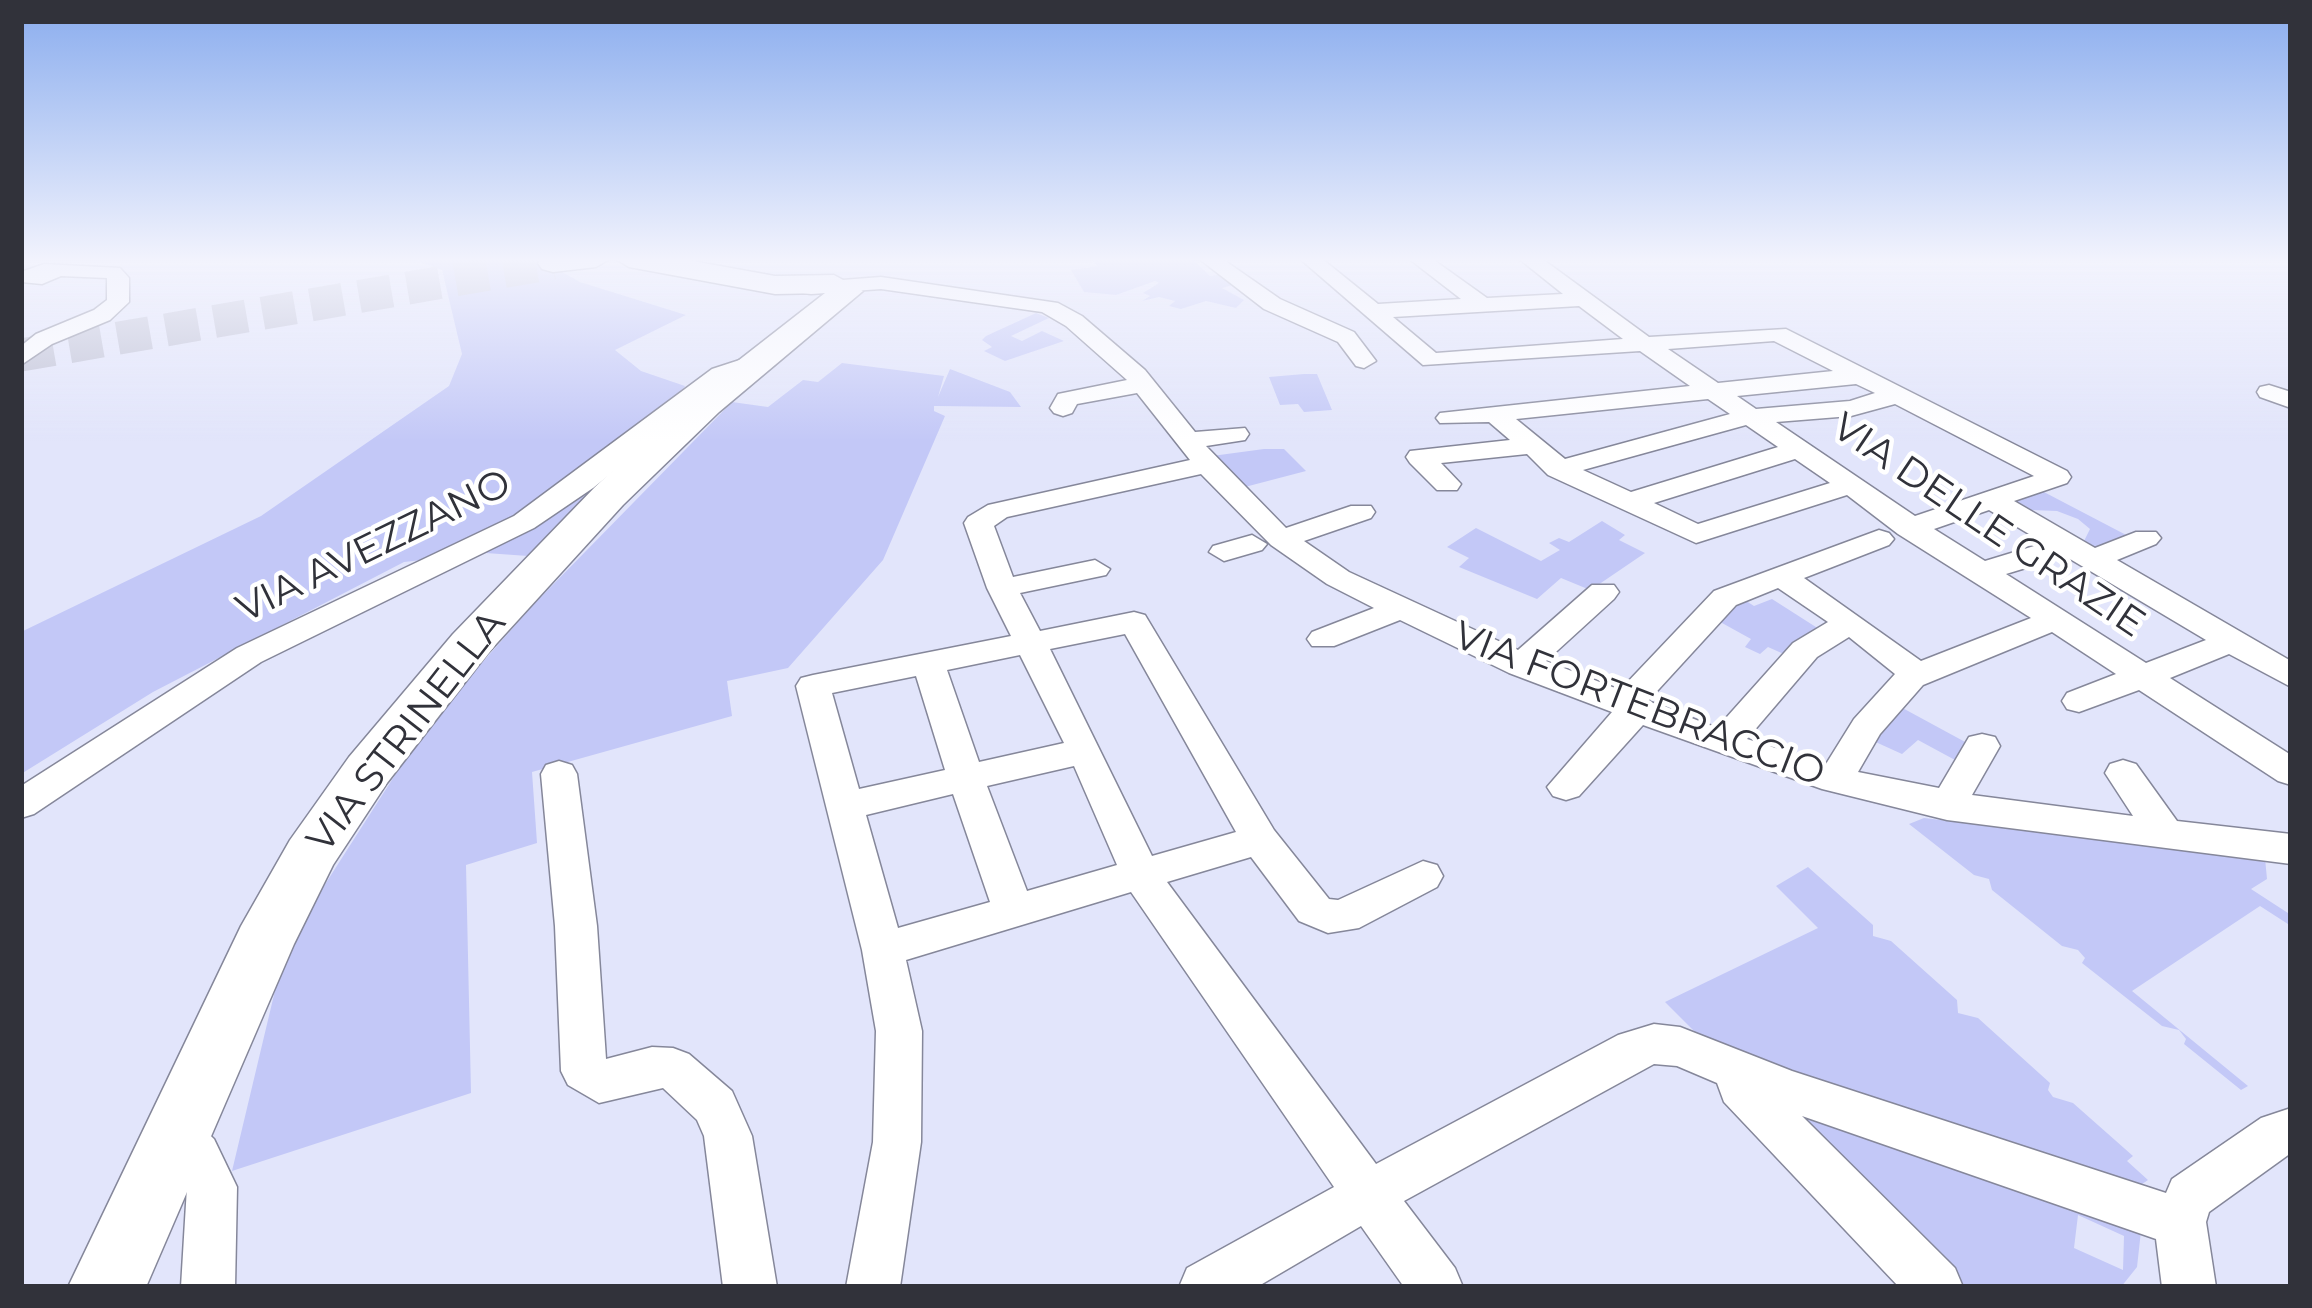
<!DOCTYPE html>
<html>
<head>
<meta charset="utf-8">
<style>
  body { margin:0 }
  #map { position:relative; width:2312px; height:1308px; overflow:hidden; background:#e2e5fb; font-family:Montserrat,sans-serif }
  canvas { display:block }
  .frame { position:absolute; inset:0; border:24px solid #31323a; pointer-events:none }
</style>
</head>
<body>
<div id="map">
<canvas width="2312" height="1308"></canvas>
<div class="frame"></div>
</div>
<script>
const g = document.querySelector('canvas').getContext('2d');
g.lineJoin = 'round';
function paint(path, color) { g.fillStyle = color; g.fill(path, 'evenodd'); }
const poly = rows => new Path2D(rows.map(r => 'M' + r).join(''));
function trace(path, color, width, dash) { g.strokeStyle = color; g.lineWidth = width; g.lineCap = dash ? 'butt' : 'round'; g.setLineDash(dash || []); g.stroke(path); }
function write(font, color, halo, rows, align = 'center') {
  g.font = font + ' Montserrat,sans-serif'; g.lineWidth = 9; g.setLineDash([]); g.textBaseline = 'middle'; g.strokeStyle = halo; g.fillStyle = color; for (const [text, x, y, turn = 0] of rows) {
    g.save(); g.translate(x, y); g.rotate((+turn || 0) * Math.PI / 180); g.textAlign = isNaN(turn) ? turn : align; if (halo) g.strokeText(text, 0, 0); g.fillText(text, 0, 0); g.restore();
  }
}
paint(poly([
  [408,258,551,258,555,268,580,282,686,315,615,350,641,371,685,386,655,435,528,556,486,553,404,562,153,692,21,774,21,632,261,516,449,386,462,354,442,270],
  [1089,258,1191,258,1210,276,1222,274,1236,284,1222,288,1244,300,1236,308,1206,301,1181,309,1169,306,1175,301,1159,297,1142,301,1150,296,1143,293,1159,283,1155,281,1116,295,1084,292,1071,270,1098,266],
  [1036,313,1049,318,1011,336,1022,341,1042,331,1064,341,1005,361,984,351,992,347,982,340,986,336],
  [842,363,944,376,938,397,950,369,1010,392,1021,407,934,406,934,411,945,416,883,560,788,668,727,681,732,716,532,772,537,843,466,865,471,1093,232,1171,278,978,299,925,404,761,457,691,535,603,732,402,768,407,803,380,818,382],
  [1304,374,1317,374,1332,410,1304,412,1298,404,1280,405,1269,377],
  [1264,449,1284,449,1306,471,1241,488,1212,456],
  [2042,491,2130,537,2098,549,2084,541,2090,529,2078,519,2057,511,2031,510,2014,500],
  [1602,521,1625,535,1619,540,1645,553,1595,587,1595,592,1561,578,1537,599,1459,567,1469,558,1447,547,1476,528,1541,561,1560,550,1549,543,1559,538,1569,542],
  [1740,597,1754,606,1772,599,1819,629,1786,655,1768,647,1760,654,1745,647,1751,639,1713,618],
  [1897,705,1967,743,1955,760,1918,740,1902,754,1869,739],
  [1924,818,2265,858,2267,879,2251,889,2291,915,2291,926,2260,906,2132,991,2248,1086,2241,1090,2184,1044,2186,1039,2179,1030,2162,1026,2082,963,2085,958,2078,950,2062,946,1992,890,1989,879,1974,875,1909,824],
  [1808,867,1873,925,1873,936,1891,941,1957,1000,1958,1013,1978,1018,2050,1083,2048,1090,2053,1097,2073,1103,2133,1156,2127,1161,2148,1180,2126,1195,1709,1046,1665,1002,1818,928,1776,886],
  [1753,1085,2141,1231,2137,1267,2121,1287,1951,1287],
  [2078,1215,2124,1236,2123,1270,2074,1248]
]), '#c3c8f7');
trace(poly([
  [21,355,553,263]
]), '#bfc1d4', 33, [33, 16]);
const minor = poly([
  [1198,258,1221,258,1280,299,1354,332,1376,361,1364,368,1356,366,1338,342,1264,309,1198,258],
  [1299,258,1321,258,1378,304,1461,299,1408,258,1431,258,1487,298,1563,294,1518,258,1541,258,1649,337,1786,329,2067,471,2071,477,2067,483,2014,501,2095,548,2136,532,2156,532,2161,538,2156,544,2117,560,2291,661,2291,687,2229,654,2170,678,2291,755,2291,785,2278,781,2139,690,2079,712,2067,709,2062,701,2067,693,2116,674,2052,632,1923,685,1880,734,1858,772,1939,788,1969,737,1982,734,1995,737,2000,746,1972,795,2133,816,2105,773,2110,764,2123,760,2136,764,2177,821,2291,834,2291,864,1947,820,1822,789,1643,725,1579,796,1566,800,1553,796,1547,787,1612,712,1509,673,1400,620,1334,646,1312,646,1307,639,1312,632,1374,608,1327,584,1271,545,1201,474,1007,517,994,526,1013,577,1095,560,1110,569,1106,575,1020,593,1040,631,1134,612,1145,615,1274,830,1329,899,1338,900,1423,861,1437,865,1443,876,1437,887,1359,928,1328,933,1299,921,1251,857,1167,882,1376,1164,1618,1035,1654,1024,1680,1027,1792,1071,2166,1193,2172,1179,2261,1118,2291,1108,2291,1153,2209,1212,2206,1222,2216,1287,2162,1287,2156,1239,1802,1116,1955,1268,1963,1287,1899,1287,1724,1102,1717,1083,1677,1066,1654,1064,1404,1201,1455,1268,1463,1287,1404,1287,1361,1226,1257,1287,1179,1287,1187,1268,1334,1187,1131,892,906,960,922,1031,921,1142,900,1287,846,1287,873,1142,876,1031,862,950,796,686,801,678,813,675,1011,636,987,588,964,523,968,517,988,505,1190,460,1137,393,1077,404,1072,413,1063,416,1054,413,1050,408,1058,394,1127,380,1066,326,1042,312,881,289,811,294,803,293,803,283,881,277,1058,303,1082,316,1145,370,1195,432,1245,428,1249,434,1245,440,1206,446,1286,528,1351,506,1371,506,1375,512,1371,518,1304,541,1349,572,1518,650,1592,585,1614,585,1619,592,1614,599,1546,661,1620,690,1714,591,1879,530,1889,533,1894,539,1889,545,1804,578,1921,661,2031,618,1898,534,1847,495,1696,543,1548,475,1527,454,1441,463,1461,484,1457,490,1437,490,1410,463,1406,457,1410,451,1510,440,1489,422,1440,423,1436,418,1440,413,1690,386,1640,351,1423,365,1299,258],
  [1579,306,1623,339,1436,353,1393,317,1579,306],
  [1774,341,1833,371,1718,383,1668,349,1774,341],
  [1856,384,1875,393,1850,401,1756,409,1737,396,1856,384],
  [1708,399,1730,414,1565,459,1516,419,1708,399],
  [1895,404,2034,476,1915,516,1776,422,1851,416,1895,404],
  [1746,425,1778,447,1631,492,1583,470,1746,425],
  [1795,459,1830,483,1698,524,1654,503,1795,459],
  [1989,510,2044,543,1985,561,1934,529,1989,510],
  [2065,556,2206,640,2146,663,2006,574,2065,556],
  [1778,588,1828,622,1793,643,1717,728,1648,701,1736,605,1778,588],
  [1125,634,1236,832,1152,856,1050,649,1125,634],
  [1849,637,1895,674,1854,719,1826,764,1747,739,1817,657,1849,637],
  [1020,655,1064,743,979,762,947,670,1020,655],
  [916,676,945,770,859,789,832,693,916,676],
  [1074,766,1117,865,1027,891,987,786,1074,766],
  [953,794,990,902,898,928,866,815,953,794],
  [44,264,120,268,129,278,129,302,110,320,52,344,21,365,21,346,36,334,94,310,107,300,107,278,61,276,42,284,21,282,21,272,44,264],
  [758,354,766,356,766,366,728,379,593,488,534,528,261,662,34,814,21,818,21,786,237,648,514,516,712,369,758,354],
  [2269,385,2291,392,2291,408,2260,397,2257,392,2260,387,2269,385],
  [1252,535,1267,544,1262,550,1224,561,1209,552,1213,546,1252,535],
  [559,761,572,765,577,774,597,926,606,1059,652,1047,673,1048,689,1054,732,1091,752,1136,777,1287,723,1287,704,1136,697,1120,663,1088,599,1103,568,1085,561,1071,555,926,541,774,546,765,559,761],
  [176,1113,193,1119,214,1139,237,1187,235,1287,181,1287,187,1187,152,1135,159,1119,176,1113]
]);
const secondary = poly([
  [542,258,611,258,596,267,553,272,542,269,538,263,542,258],
  [614,258,676,258,775,276,834,275,863,291,719,412,623,505,487,654,387,783,333,865,294,944,146,1287,68,1287,241,926,290,840,349,757,453,634,595,487,693,396,825,293,775,294,629,267,614,258]
]);
trace(minor, '#85879a', 3);
trace(secondary, '#85879a', 3);
paint(minor, '#fff');
paint(secondary, '#fff');
const sky = g.createLinearGradient(0, 0, 0, 441);
sky.addColorStop(0, '#89acee');
sky.addColorStop(0.59, '#f2f3fd');
sky.addColorStop(1, '#f2f3fd00');
g.fillStyle = sky;
g.fillRect(0, 0, 2312, 441);
write('39px', '#31323a', '#fff', [
  ["VIA DELLE GRAZIE",1988,526,34],
  ["VIA AVEZZANO",374,547,-26],
  ["VIA FORTEBRACCIO",1639,705,21],
  ["VIA STRINELLA",407,732,-52]
]);
</script>
</body>
</html>
